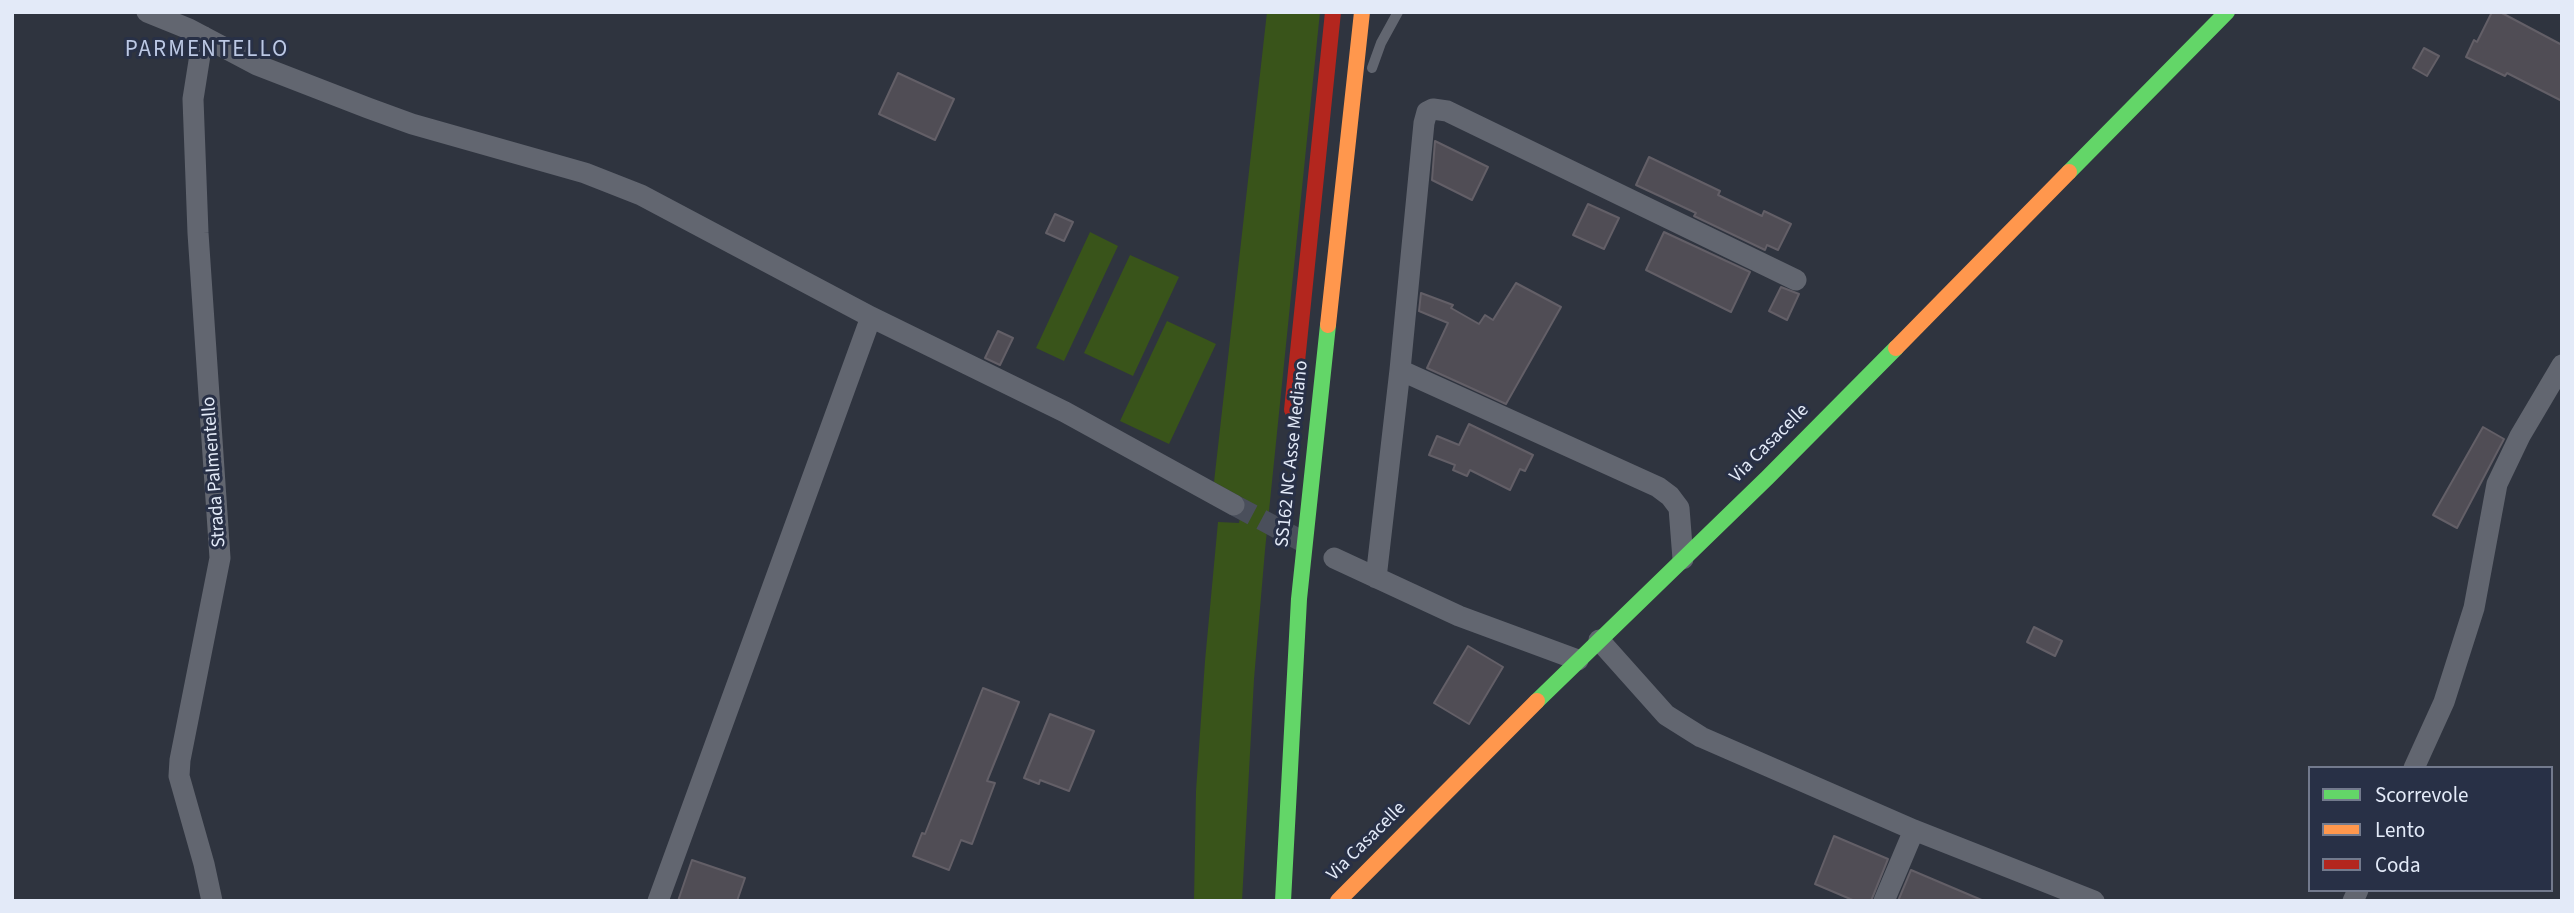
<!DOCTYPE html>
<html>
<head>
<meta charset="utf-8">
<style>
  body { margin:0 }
  #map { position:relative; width:2574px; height:913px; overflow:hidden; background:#2f343f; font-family:"Source Sans 3",sans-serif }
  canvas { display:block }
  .frame { position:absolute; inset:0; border:14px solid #e3eaf8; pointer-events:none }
  .legend { position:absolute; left:2308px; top:766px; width:245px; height:126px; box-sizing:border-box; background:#283046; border:2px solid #737a8d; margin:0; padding:9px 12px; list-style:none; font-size:21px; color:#e3eaf8 }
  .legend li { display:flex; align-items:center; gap:14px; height:35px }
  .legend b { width:35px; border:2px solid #737a8d }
</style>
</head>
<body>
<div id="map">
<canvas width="2574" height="913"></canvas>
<div class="frame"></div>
<ul class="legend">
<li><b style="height:9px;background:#63d668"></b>Scorrevole</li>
<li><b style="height:9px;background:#ff974d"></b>Lento</li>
<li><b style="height:9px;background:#b3261e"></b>Coda</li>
</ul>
</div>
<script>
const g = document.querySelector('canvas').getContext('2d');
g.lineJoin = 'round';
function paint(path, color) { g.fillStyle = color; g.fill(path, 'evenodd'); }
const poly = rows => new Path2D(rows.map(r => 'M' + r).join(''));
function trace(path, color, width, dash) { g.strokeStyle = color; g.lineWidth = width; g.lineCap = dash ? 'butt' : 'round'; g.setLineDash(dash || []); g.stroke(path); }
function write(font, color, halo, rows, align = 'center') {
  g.font = font + ' "Source Sans 3",sans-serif'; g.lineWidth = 6; g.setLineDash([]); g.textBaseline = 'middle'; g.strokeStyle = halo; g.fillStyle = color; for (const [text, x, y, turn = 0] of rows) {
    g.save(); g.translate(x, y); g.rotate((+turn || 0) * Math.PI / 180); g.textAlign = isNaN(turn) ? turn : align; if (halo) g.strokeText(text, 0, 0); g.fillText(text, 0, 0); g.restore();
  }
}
paint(poly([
  [1267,12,1320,12,1265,550,1254,679,1242,901,1194,901,1196,791,1205,661,1218,522,1239,523,1243,498,1214,482],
  [1090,232,1118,246,1064,361,1036,348],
  [1130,255,1179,277,1133,376,1084,353],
  [1167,321,1216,344,1169,444,1120,421]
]), '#39541a');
const building = poly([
  [2492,12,2500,12,2562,45,2562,101,2507,73,2505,76,2466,57,2474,40,2477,42,2492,12],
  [2424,48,2439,56,2427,76,2413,68,2424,48],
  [898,73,954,99,935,140,879,114,898,73],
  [1435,141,1488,167,1472,200,1432,180,1435,141],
  [1649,157,1720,191,1718,195,1762,216,1764,211,1791,224,1778,250,1767,245,1765,250,1694,216,1696,213,1636,185,1649,157],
  [1588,204,1619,218,1604,249,1573,235,1588,204],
  [1055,214,1073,222,1064,241,1046,233,1055,214],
  [1664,232,1750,272,1731,312,1646,270,1664,232],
  [1516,283,1561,307,1506,404,1427,368,1448,323,1419,311,1421,293,1453,305,1451,308,1479,324,1485,315,1493,320,1516,283],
  [1781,287,1799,294,1787,320,1769,311,1781,287],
  [998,331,1013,338,1000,365,985,358,998,331],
  [1469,424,1533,455,1525,471,1520,469,1510,490,1470,470,1467,476,1453,470,1455,465,1429,455,1437,436,1459,445,1469,424],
  [2483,427,2504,439,2457,528,2433,515,2483,427],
  [2034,627,2062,641,2055,656,2027,642,2034,627],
  [1468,646,1503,667,1469,724,1434,703,1468,646],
  [983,688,1019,702,987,781,995,783,972,844,961,840,949,870,913,856,922,833,925,834,983,688],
  [1050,714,1094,731,1069,791,1040,780,1039,784,1024,778,1050,714],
  [1834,836,1888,859,1871,901,1855,901,1815,884,1834,836],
  [692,860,745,878,737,901,678,901,692,860],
  [1911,870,1984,901,1898,901,1911,870]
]);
paint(building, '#504d55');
trace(building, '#635f67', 2);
trace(poly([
  [1234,505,1311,546]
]), '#4a4f5b', 21, [21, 10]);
trace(poly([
  [1372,68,1381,43,1398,12]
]), '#626670', 10);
trace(poly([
  [147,12,189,29,257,65,368,108,412,124,585,173,641,195,871,317,1065,412,1234,505],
  [203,36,193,99,198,233,220,558,180,760,179,776,204,864,212,901],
  [1400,370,1658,487,1670,496,1679,508,1683,559],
  [1334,558,1459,616,1578,660],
  [1376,578,1400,370,1424,123,1427,112,1433,109,1447,111,1796,280],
  [1599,640,1666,715,1701,737,1914,830,2094,901],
  [2414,768,2444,702,2474,608,2497,484,2520,436,2562,365],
  [658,901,871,317],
  [1884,901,1914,830],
  [2353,901,2358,890]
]), '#626670', 21);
trace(poly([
  [2069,172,2227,12],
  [1537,701,1767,478,1896,348],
  [1283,901,1299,599,1328,325]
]), '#63d668', 16);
trace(poly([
  [1328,325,1362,12],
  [1896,348,2069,172],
  [1338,901,1537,701]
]), '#ff974d', 16);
trace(poly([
  [1292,410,1333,12]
]), '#b3261e', 16);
write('19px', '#e3eaf8', '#283046', [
  ["Via Casacelle",1770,444,-45],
  ["SS162 NC Asse Mediano",1293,454,-84],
  ["Strada Palmentello",215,472,-94],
  ["Via Casacelle",1367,842,-45]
]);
g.letterSpacing = '2px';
write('23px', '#bcc8e4', '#283046', [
  ["PARMENTELLO",207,51]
]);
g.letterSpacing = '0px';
</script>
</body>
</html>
